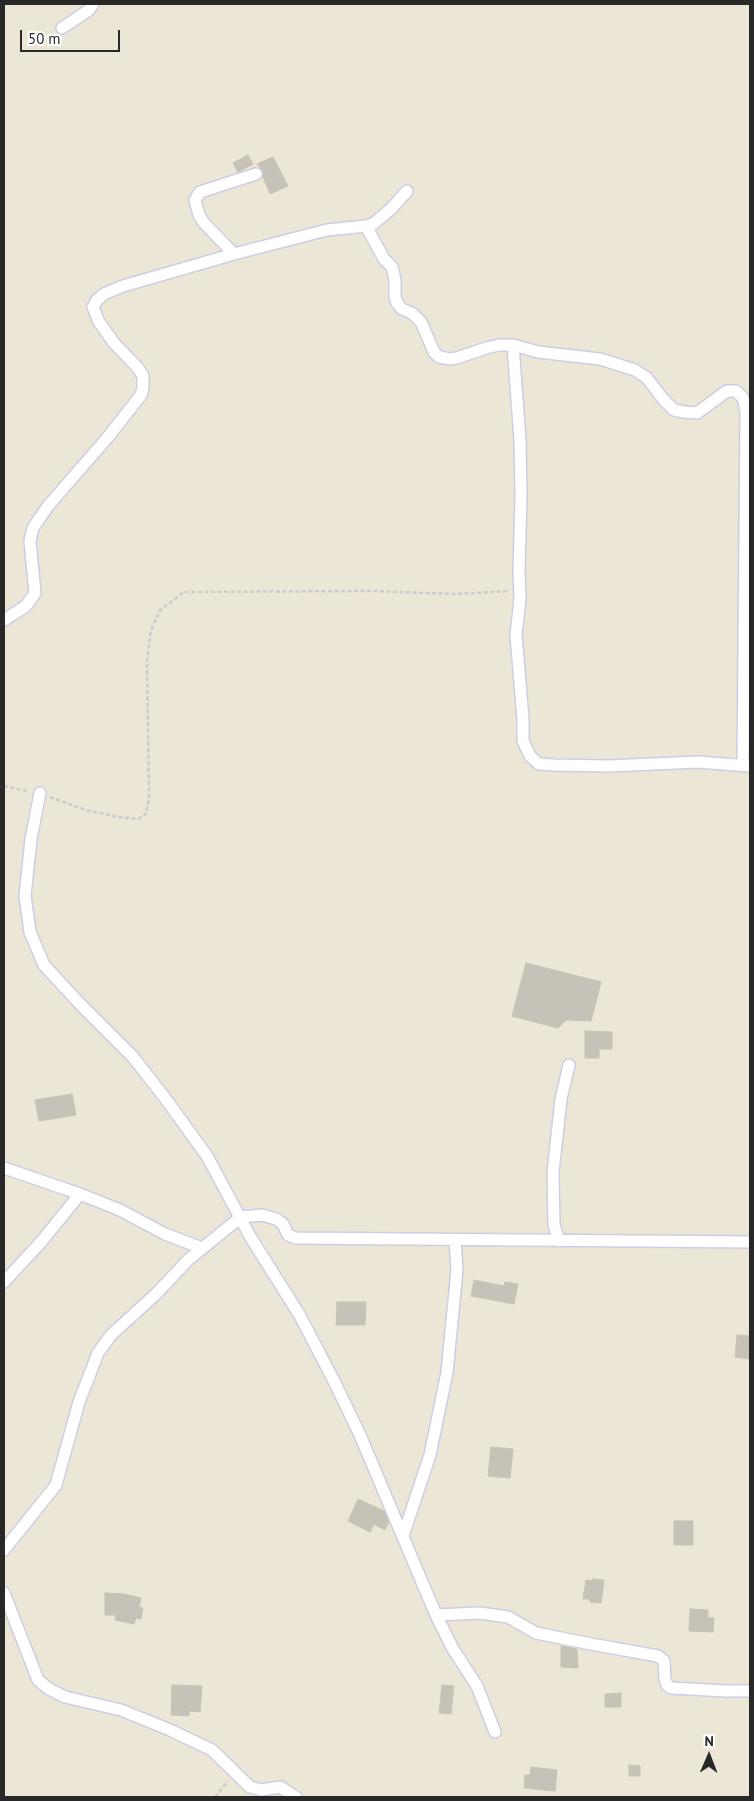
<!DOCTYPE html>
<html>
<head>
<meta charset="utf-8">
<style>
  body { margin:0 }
  #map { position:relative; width:754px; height:1801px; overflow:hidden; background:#ece6d7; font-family:"PT Sans",sans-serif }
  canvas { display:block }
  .frame { position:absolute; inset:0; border:5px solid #282828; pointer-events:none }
  .north { position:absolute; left:684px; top:1731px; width:50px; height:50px; -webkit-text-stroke:4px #fff; paint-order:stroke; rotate:1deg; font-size:14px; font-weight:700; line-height:20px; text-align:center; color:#282828 }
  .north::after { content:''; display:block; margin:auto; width:18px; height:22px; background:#282828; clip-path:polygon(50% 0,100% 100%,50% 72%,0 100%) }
  .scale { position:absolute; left:20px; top:30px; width:100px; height:22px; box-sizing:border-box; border:2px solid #282828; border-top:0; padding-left:6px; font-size:15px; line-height:18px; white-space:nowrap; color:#282828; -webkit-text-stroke:4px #fff; paint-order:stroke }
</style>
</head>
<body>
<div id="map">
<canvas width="754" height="1801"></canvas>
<div class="frame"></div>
<div class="north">N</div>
<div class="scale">50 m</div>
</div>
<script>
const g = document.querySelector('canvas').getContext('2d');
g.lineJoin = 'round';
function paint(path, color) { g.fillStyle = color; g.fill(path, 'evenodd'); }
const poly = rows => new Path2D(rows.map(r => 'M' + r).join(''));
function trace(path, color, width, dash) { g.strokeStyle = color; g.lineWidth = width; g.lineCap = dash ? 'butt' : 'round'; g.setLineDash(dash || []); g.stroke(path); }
const building = poly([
  [248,155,253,164,238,172,233,163,248,155],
  [273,157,288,186,270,194,263,177,263,171,257,164,273,157],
  [526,963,601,982,591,1021,566,1020,558,1028,512,1016,526,963],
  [585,1031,612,1032,612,1049,599,1049,599,1058,585,1058,585,1031],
  [72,1094,76,1115,39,1121,35,1100,72,1094],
  [474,1280,504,1286,505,1282,518,1284,514,1304,471,1296,474,1280],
  [337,1302,366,1302,365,1325,336,1325,337,1302],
  [737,1335,750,1336,750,1359,735,1357,737,1335],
  [491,1447,513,1449,510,1478,488,1476,491,1447],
  [358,1499,384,1511,389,1522,385,1530,374,1524,370,1532,348,1521,358,1499],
  [674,1521,693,1521,693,1545,674,1545,674,1521],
  [593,1579,604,1580,601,1603,590,1602,590,1599,583,1599,586,1580,593,1581,593,1579],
  [105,1593,124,1594,141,1598,139,1607,143,1608,141,1619,136,1618,134,1624,115,1620,116,1615,105,1615,105,1593],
  [690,1609,708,1610,708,1618,714,1618,713,1632,689,1631,690,1609],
  [561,1646,577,1649,578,1668,561,1667,561,1646],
  [172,1685,202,1686,200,1712,189,1711,189,1716,171,1715,172,1685],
  [442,1685,454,1686,451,1714,439,1713,442,1685],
  [621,1693,621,1707,605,1707,605,1694,621,1693],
  [629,1765,640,1766,640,1776,629,1776,629,1765],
  [531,1767,557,1770,555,1791,524,1788,525,1775,530,1775,531,1767]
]);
paint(building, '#c7c2b7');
trace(building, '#c7c2b1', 1);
const street = poly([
  [62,28,89,10,93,4],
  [366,226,384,259,392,267,395,280,395,297,397,303,402,309,412,313,421,322,434,352,439,357,450,359,457,358,486,348,499,345,513,345,538,352,600,359,635,370,647,378,663,399,674,410,684,412,697,413,727,391,736,391,743,398,746,411,743,765],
  [234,254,204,223,199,215,195,200,200,192,256,174],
  [513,345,520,440,521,496,519,571,520,599,516,635,523,719,523,741,530,756,539,764,553,765,609,766,698,762,749,766],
  [4,620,26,606,35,593,30,541,33,528,48,506,108,437,141,395,143,388,143,376,138,368,114,343,99,322,93,307,97,300,104,294,123,286,234,254,327,230,366,226,373,224,391,209,407,191],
  [40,793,31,839,25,896,30,932,44,965,79,1003,133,1057,165,1098,207,1156,251,1238,299,1314,334,1381,360,1435,436,1615,453,1649,477,1686,495,1732],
  [4,1168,80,1194,120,1210,165,1234,202,1248],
  [559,1241,554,1225,553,1172,561,1099,569,1065],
  [4,1282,41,1242,80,1194],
  [403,1536,430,1455,447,1372,457,1270,455,1240],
  [4,1550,56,1485,79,1402,98,1353,111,1335,156,1294,189,1259,241,1217,262,1215,276,1219,283,1224,288,1235,296,1238,750,1242],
  [4,1593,38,1680,49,1689,65,1697,121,1710,170,1730,212,1750,250,1787,261,1790,280,1787,296,1797],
  [436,1615,480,1613,508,1617,536,1633,591,1644,658,1656,664,1661,665,1679,667,1685,671,1688,726,1691,750,1691]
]);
trace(street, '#cdcee3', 14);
trace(poly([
  [4,786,28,791],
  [50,797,86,810,118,817,138,819,146,814,149,798,147,661,151,630,160,610,184,592,373,591,457,594,509,591],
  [215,1797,228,1781]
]), '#cbcbcb', 2.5, [4, 2.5]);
trace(street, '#fff', 11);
</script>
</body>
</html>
